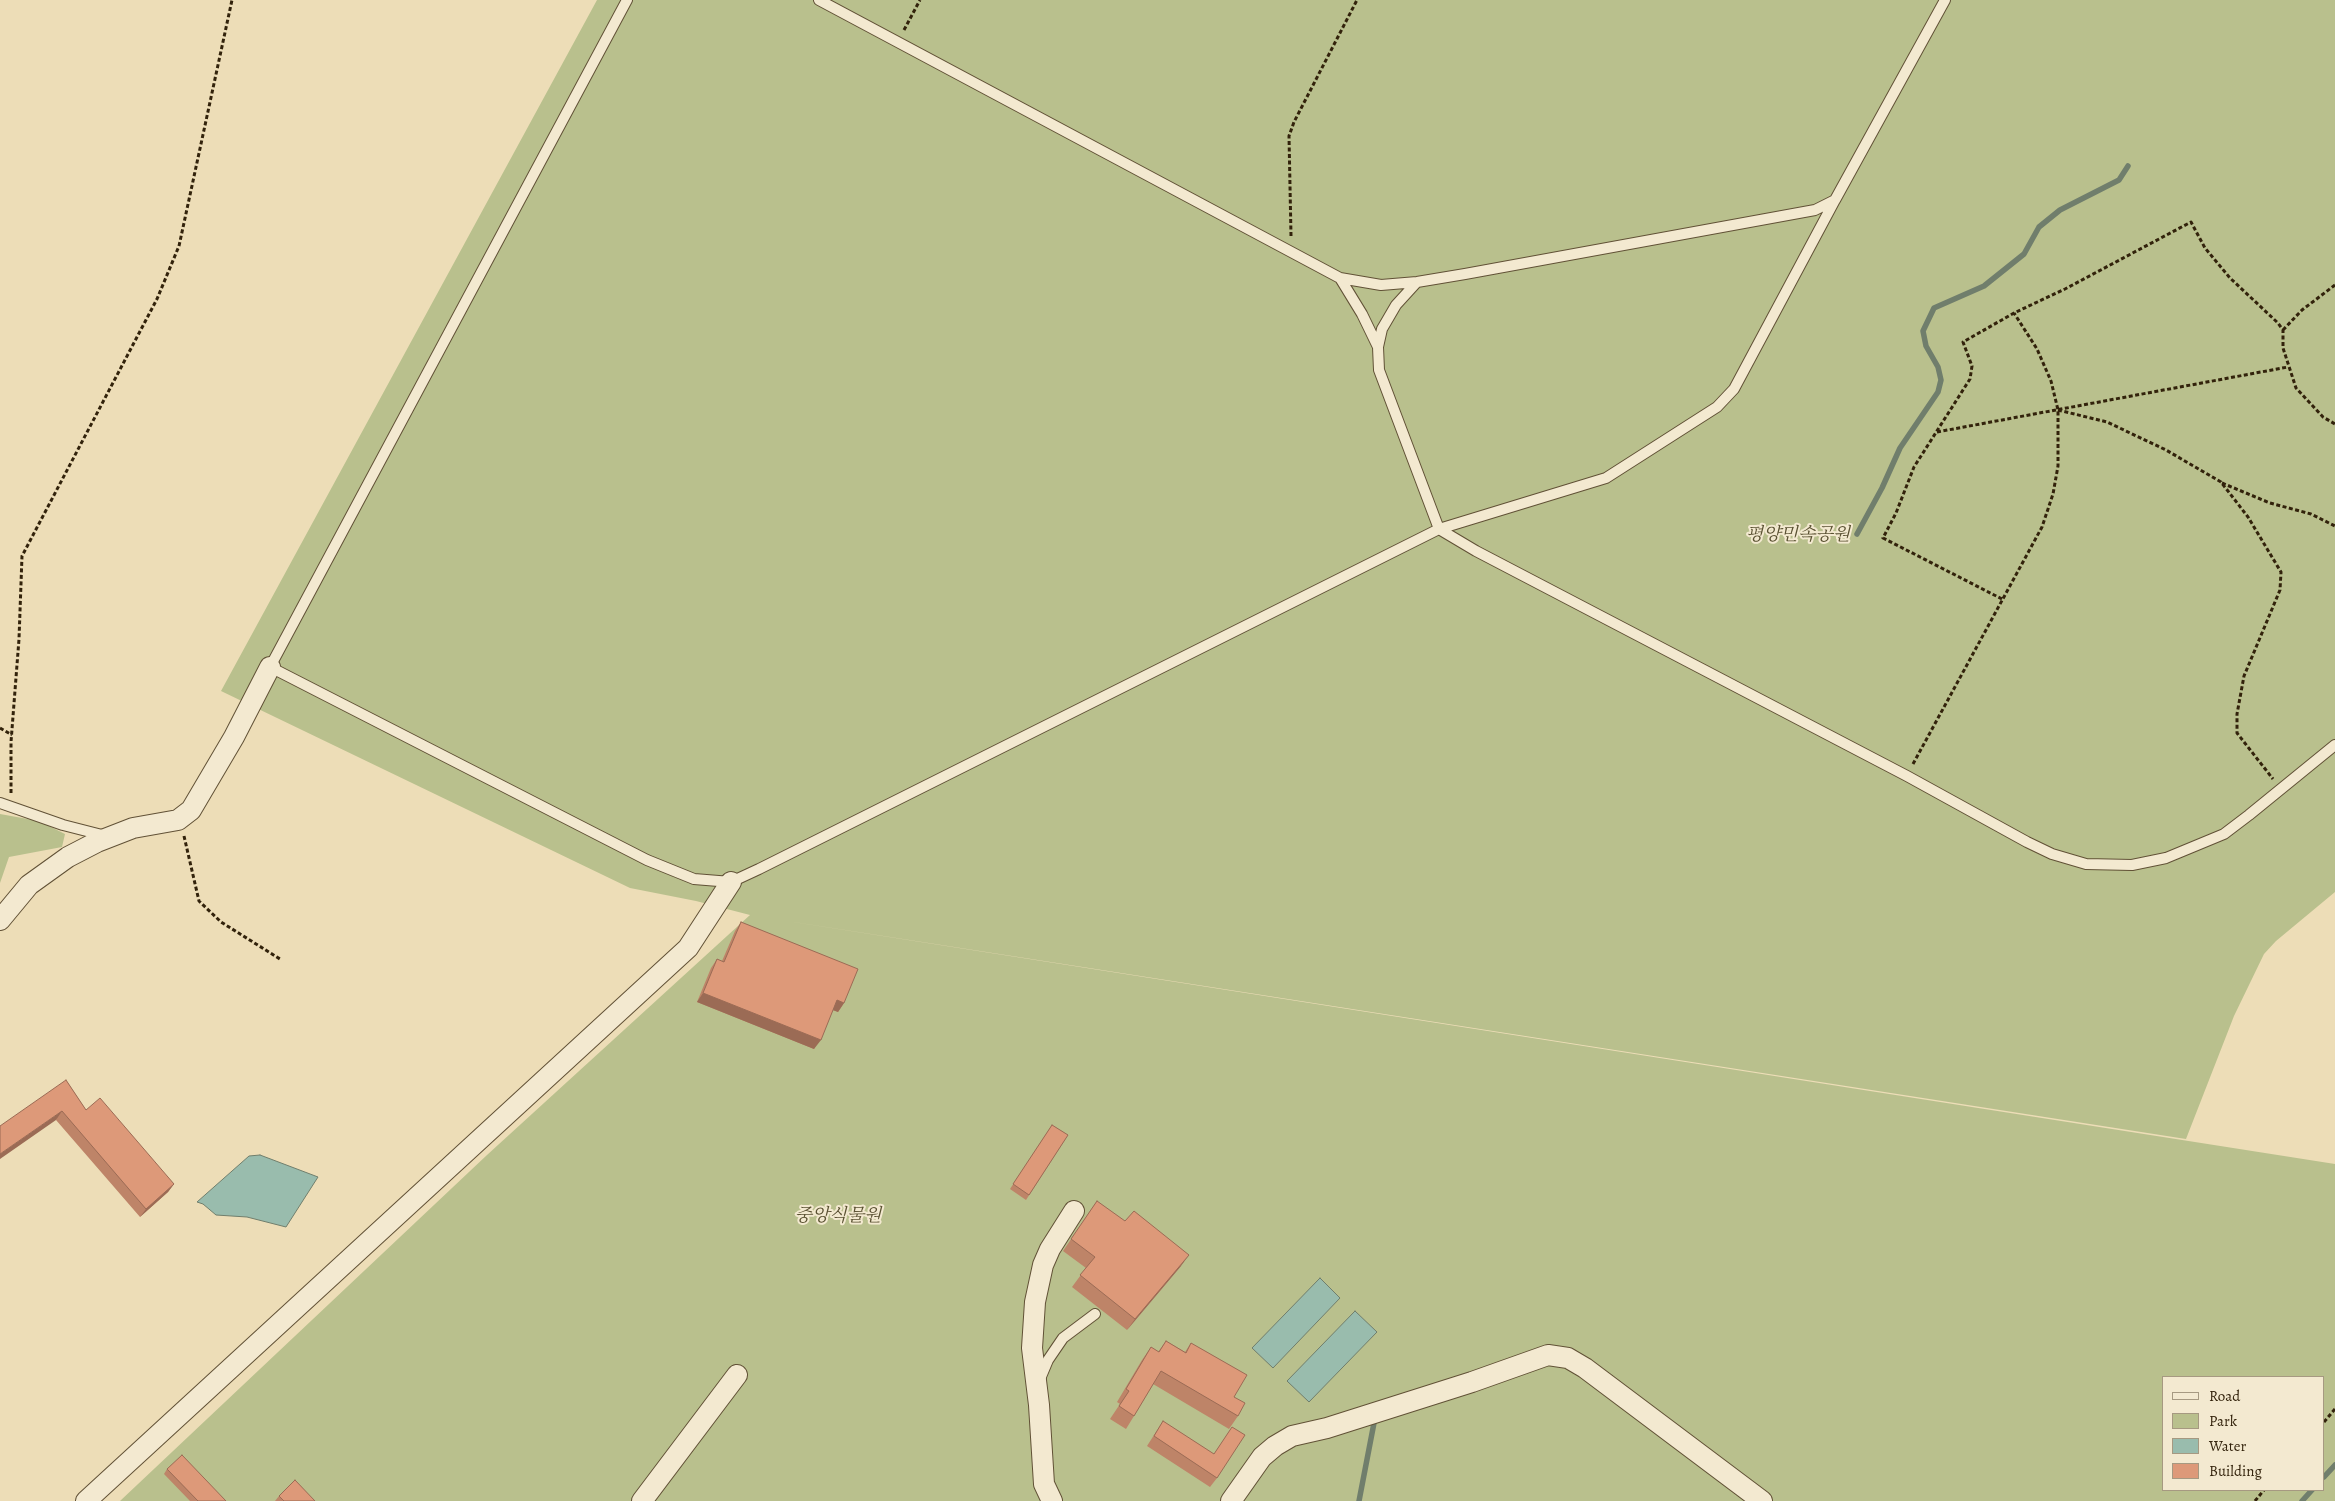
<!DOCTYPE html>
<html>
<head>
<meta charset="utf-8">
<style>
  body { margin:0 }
  #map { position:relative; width:2335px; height:1501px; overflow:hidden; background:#edddb7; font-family:Alegreya,serif }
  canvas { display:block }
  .legend { position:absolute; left:2162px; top:1376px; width:162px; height:115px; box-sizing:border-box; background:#f3e9d0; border:1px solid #a69981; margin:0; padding:6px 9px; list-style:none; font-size:15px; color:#32220b }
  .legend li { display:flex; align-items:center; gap:10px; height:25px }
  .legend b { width:25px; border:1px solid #a69981 }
</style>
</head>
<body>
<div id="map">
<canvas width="2335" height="1501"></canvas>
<ul class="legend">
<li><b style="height:6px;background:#f3e9d0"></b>Road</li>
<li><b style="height:14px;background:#b9c08d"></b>Park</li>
<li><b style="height:14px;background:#99bcad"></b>Water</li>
<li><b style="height:14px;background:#dd9979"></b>Building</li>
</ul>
</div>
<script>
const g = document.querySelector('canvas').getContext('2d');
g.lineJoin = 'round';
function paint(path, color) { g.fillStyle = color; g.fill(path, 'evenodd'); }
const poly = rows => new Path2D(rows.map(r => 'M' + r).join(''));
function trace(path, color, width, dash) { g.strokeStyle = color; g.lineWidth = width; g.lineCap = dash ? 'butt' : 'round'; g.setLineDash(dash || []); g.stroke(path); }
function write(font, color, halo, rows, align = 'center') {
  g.font = font + ' Alegreya,"Noto Serif KR",serif'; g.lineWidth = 4; g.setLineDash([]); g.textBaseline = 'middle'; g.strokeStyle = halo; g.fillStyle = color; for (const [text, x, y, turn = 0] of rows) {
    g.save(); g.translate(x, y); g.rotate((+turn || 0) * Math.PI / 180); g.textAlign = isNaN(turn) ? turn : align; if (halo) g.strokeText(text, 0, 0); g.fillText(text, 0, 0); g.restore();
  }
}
paint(poly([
  [597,0,2335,0,2335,892,2276,941,2264,954,2234,1016,2186,1139,768,918,2335,1164,2335,1501,120,1501,487,1155,750,915,696,901,630,888,221,691],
  [2164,1377,2324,1377,2324,1490,2164,1490],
  [0,814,39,821,65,834,62,847,9,857,0,883]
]), '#b9c08d');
const water = poly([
  [260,1155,318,1177,286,1227,247,1217,216,1215,203,1204,197,1202,249,1156,260,1155],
  [1320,1278,1340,1298,1273,1368,1252,1348,1320,1278],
  [1355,1311,1377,1332,1309,1402,1287,1381,1355,1311]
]);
paint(water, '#99bcad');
trace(water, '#707e6c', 1);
trace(poly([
  [1857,534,1882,488,1900,448,1938,392,1941,380,1938,367,1926,346,1923,331,1934,308,1984,286,2024,254,2039,227,2060,210,2119,180,2128,166],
  [2324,1477,2335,1465],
  [1359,1501,1374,1423],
  [2302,1501,2312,1490]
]), '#707e6c', 5.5);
const service = poly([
  [627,0,270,667,647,860,694,879,731,882,759,869,1439,529,1379,370,1378,347,1362,314,1340,278],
  [819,0,1340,278,1381,285,1417,282,1465,274,1815,210,1835,200,1945,0],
  [1378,347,1382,329,1396,305,1417,282],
  [1439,529,1476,551,1907,776,2027,842,2052,854,2086,864,2132,865,2166,858,2224,834,2249,815,2335,745],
  [1439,529,1606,478,1717,407,1734,389,1835,200],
  [0,803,63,825,106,836],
  [1040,1379,1048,1360,1063,1338,1095,1314]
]);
const minor = poly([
  [0,920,29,885,68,857,97,842,133,828,178,820,191,810,234,737,270,667],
  [86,1501,688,948,731,882],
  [642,1501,737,1375],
  [1052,1501,1044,1484,1039,1405,1032,1348,1035,1302,1043,1265,1050,1249,1074,1211],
  [1231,1501,1262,1457,1275,1446,1292,1436,1327,1428,1472,1382,1548,1355,1568,1358,1585,1368,1762,1501]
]);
trace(service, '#615136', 12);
trace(minor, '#615136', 22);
trace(poly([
  [904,30,920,0],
  [1291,236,1289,136,1294,122,1357,0],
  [2283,330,2302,310,2335,285],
  [2058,410,2107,422,2166,450,2221,482,2248,517,2281,572,2280,590,2244,676,2237,714,2237,733,2273,779],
  [1937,432,2288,367],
  [2222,483,2270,503,2311,514,2335,526],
  [2002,599,1883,538,1896,513,1914,467,1970,379,1972,366,1963,342,2014,313,2065,289,2191,222,2205,248,2230,278,2278,323,2283,330,2283,348,2296,388,2323,417,2335,424],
  [0,728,12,735],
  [1913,764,2042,527,2053,494,2058,466,2058,410,2051,381,2037,349,2014,313],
  [11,793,11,742,19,639,22,556,157,299,179,246,232,0],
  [184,836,199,901,221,922,280,959],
  [2324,1422,2335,1409],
  [2255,1501,2264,1490]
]), '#32220b', 3, [4, 2.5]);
trace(service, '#f3e9d0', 10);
trace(minor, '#f3e9d0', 20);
paint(poly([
  [741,922,844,1003,838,1012,833,1010,814,1049,697,1002,711,968,717,959,722,961,735,931],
  [66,1080,86,1110,174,1184,168,1192,140,1217,56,1120],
  [1052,1125,1068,1135,1026,1200,1010,1189],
  [1097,1201,1181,1266,1127,1330,1072,1287,1086,1268,1063,1251],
  [1166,1341,1185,1352,1191,1343,1234,1397,1238,1416,1229,1429,1153,1384,1134,1416,1126,1429,1110,1419,1120,1404,1117,1402,1142,1360,1151,1347,1158,1352],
  [1163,1421,1217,1478,1210,1487,1147,1446],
  [167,1469,226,1501,190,1501,164,1474],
  [279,1496,315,1501,275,1501]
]), '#be8468');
paint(poly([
  [703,993,821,1040,814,1049,697,1002],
  [837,1000,844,1003,838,1012,830,1009],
  [62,1111,56,1120,0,1159,0,1154],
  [174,1184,168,1192,140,1217,146,1209],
  [1189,1255,1181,1266,1127,1330,1135,1319]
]), '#9b6b55');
const building = poly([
  [741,922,858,969,844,1003,837,1000,821,1040,703,993,717,959,724,962,741,922],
  [66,1080,86,1110,100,1098,174,1184,146,1209,62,1111,0,1154,0,1126,66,1080],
  [1052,1125,1068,1135,1029,1195,1013,1184,1052,1125],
  [1097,1201,1125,1221,1134,1211,1189,1255,1135,1319,1080,1275,1095,1257,1071,1239,1097,1201],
  [1166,1341,1186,1353,1191,1343,1247,1375,1234,1397,1245,1403,1238,1416,1161,1371,1134,1416,1119,1406,1129,1391,1126,1389,1151,1347,1159,1352,1166,1341],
  [1163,1421,1214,1454,1232,1427,1245,1435,1217,1478,1154,1436,1163,1421],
  [182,1455,226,1501,198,1501,167,1469,182,1455],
  [295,1480,315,1501,284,1501,279,1496,295,1480]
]);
paint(building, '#dd9979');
trace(building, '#9b6b55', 1);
write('italic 18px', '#5a5132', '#f3e9d0', [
  ["평양민속공원",1798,536],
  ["중앙식물원",838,1217]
]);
</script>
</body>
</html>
